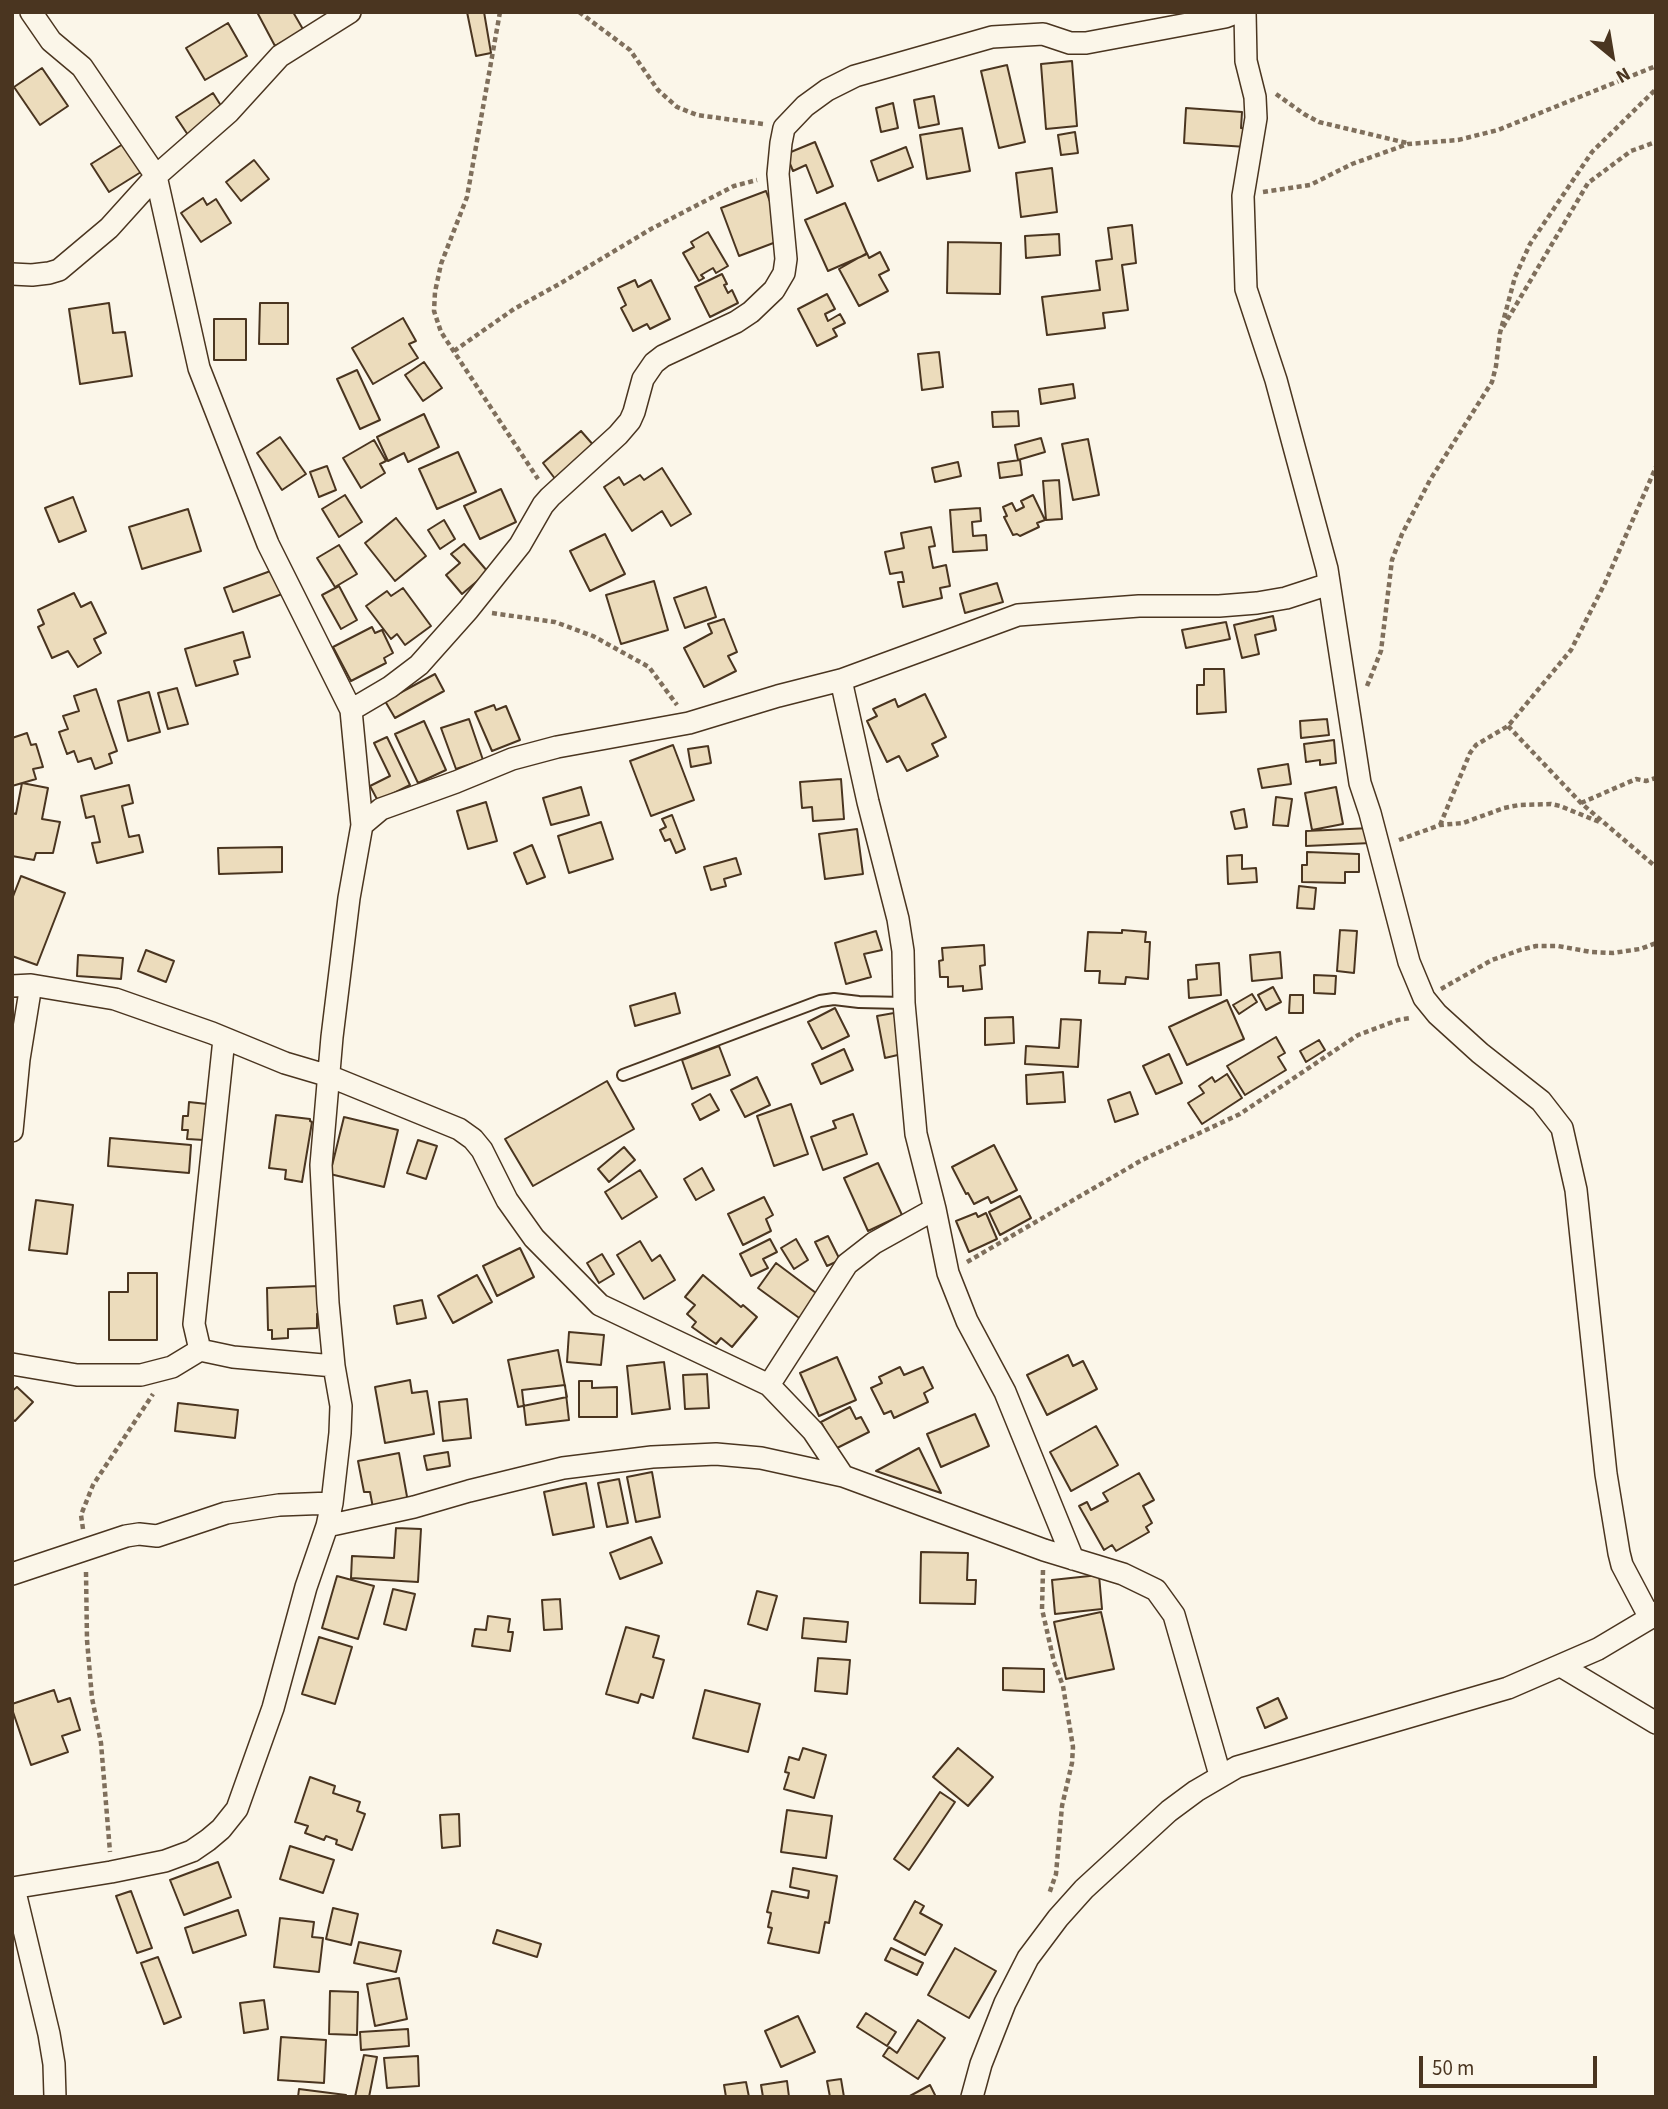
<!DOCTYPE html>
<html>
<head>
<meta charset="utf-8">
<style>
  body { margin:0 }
  #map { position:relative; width:1668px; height:2109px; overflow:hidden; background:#fbf6e9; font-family:"Source Sans 3",sans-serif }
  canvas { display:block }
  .frame { position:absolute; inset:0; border:14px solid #4a3520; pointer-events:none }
  .north { position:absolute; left:1577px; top:21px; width:70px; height:70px; -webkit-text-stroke:5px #fbf6e9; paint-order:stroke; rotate:150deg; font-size:19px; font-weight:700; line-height:28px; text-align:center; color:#4a3520 }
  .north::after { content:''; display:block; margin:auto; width:24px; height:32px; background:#4a3520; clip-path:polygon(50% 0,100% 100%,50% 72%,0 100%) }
  .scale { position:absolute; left:1419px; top:2056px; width:178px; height:32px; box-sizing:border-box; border:4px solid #4a3520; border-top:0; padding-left:9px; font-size:21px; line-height:24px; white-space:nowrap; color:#4a3520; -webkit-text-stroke:5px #fbf6e9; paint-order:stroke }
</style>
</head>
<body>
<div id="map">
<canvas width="1668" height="2109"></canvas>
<div class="frame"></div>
<div class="north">N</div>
<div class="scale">50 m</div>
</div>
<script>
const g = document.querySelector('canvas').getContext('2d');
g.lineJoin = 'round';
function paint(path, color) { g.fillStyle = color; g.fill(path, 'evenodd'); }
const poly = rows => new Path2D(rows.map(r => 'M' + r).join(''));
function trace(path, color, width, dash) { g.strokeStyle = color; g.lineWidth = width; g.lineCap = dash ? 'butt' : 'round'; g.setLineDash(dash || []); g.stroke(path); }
const building = poly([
  [257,12,293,12,304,31,275,46,257,12],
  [467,12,484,12,491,53,476,56,467,12],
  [228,23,247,56,205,80,186,48,228,23],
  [1072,61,1077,126,1046,129,1041,64,1072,61],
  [1007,65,1025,142,999,148,981,71,1007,65],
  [42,68,68,106,40,125,14,87,42,68],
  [213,93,225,112,188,135,176,117,213,93],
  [934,96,939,124,919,128,914,100,934,96],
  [893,103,898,128,881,132,876,108,893,103],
  [1186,108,1242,112,1241,128,1248,129,1247,147,1184,143,1186,108],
  [962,128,970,171,927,179,920,135,962,128],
  [1075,132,1078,153,1061,155,1058,135,1075,132],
  [815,142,833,186,817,193,806,165,793,171,786,154,815,142],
  [123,144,141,172,109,192,91,164,123,144],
  [906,147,913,167,878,181,871,161,906,147],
  [254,160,269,179,241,201,226,182,254,160],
  [1052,168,1057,212,1021,217,1016,173,1052,168],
  [766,191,784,239,739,256,721,208,766,191],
  [203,198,207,205,216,199,231,223,201,242,181,213,203,198],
  [845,203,867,254,828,271,805,220,845,203],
  [1132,225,1136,263,1122,265,1128,310,1103,313,1105,328,1047,335,1042,297,1100,290,1096,261,1112,259,1108,228,1132,225],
  [708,232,728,266,716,273,713,268,701,275,704,278,699,281,683,253,694,247,691,242,708,232],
  [1059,234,1060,255,1026,258,1025,236,1059,234],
  [948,242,1001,243,1000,294,947,293,948,242],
  [880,252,889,270,879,275,888,291,859,306,839,269,867,253,869,258,880,252],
  [722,274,727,284,724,285,728,293,732,290,738,303,710,317,695,287,722,274],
  [635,280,638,287,651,280,670,319,650,329,647,324,633,331,621,308,626,305,618,288,635,280],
  [827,294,835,309,825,314,828,321,840,314,845,323,833,329,837,336,817,346,798,309,827,294],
  [109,303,113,333,125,332,132,376,80,384,69,309,109,303],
  [260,303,288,303,288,344,259,344,260,303],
  [403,318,416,341,409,344,418,358,373,384,352,348,403,318],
  [214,319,246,319,246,360,214,360,214,319],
  [939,352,943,387,922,390,918,354,939,352],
  [424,362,442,388,423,401,405,375,424,362],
  [357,370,380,420,360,429,337,379,357,370],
  [1073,384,1075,398,1041,404,1039,389,1073,384],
  [1018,411,1019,426,993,427,992,412,1018,411],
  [424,414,439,447,408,462,404,453,388,461,377,437,424,414],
  [581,431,595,447,556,480,543,463,581,431],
  [280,437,306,474,282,490,257,453,280,437],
  [1041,438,1045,452,1018,460,1015,445,1041,438],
  [1088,439,1099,495,1073,500,1062,444,1088,439],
  [374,440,386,461,380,464,385,473,361,488,343,458,374,440],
  [458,452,476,492,437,509,419,469,458,452],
  [1020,460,1022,475,1000,478,998,463,1020,460],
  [958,462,961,476,935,482,932,468,958,462],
  [327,466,336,490,319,497,310,472,327,466],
  [662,468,691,514,671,526,662,511,632,531,604,487,619,477,624,485,640,475,644,480,662,468],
  [1059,480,1062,519,1046,520,1043,481,1059,480],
  [501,489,516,522,480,539,464,506,501,489],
  [345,495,362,522,339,537,322,509,345,495],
  [1033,495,1045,520,1037,523,1039,527,1020,536,1017,534,1013,535,1004,517,1007,516,1003,507,1012,503,1016,511,1024,507,1021,501,1033,495],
  [73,497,86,531,59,542,45,508,73,497],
  [980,508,981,521,972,522,973,536,986,535,987,550,953,552,950,510,980,508],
  [188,509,201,551,142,569,129,527,188,509],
  [396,518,426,556,395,581,365,543,396,518],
  [444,520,455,539,440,549,428,530,444,520],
  [931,527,935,546,929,547,933,568,946,565,950,586,940,588,942,598,903,607,898,582,904,582,902,572,890,574,885,552,904,548,901,533,931,527],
  [605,534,625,574,590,591,570,551,605,534],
  [464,544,488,572,462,594,446,575,460,563,451,554,464,544],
  [339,545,357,574,335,587,317,558,339,545],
  [276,569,285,593,233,612,224,588,276,569],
  [654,581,668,630,621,644,606,595,654,581],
  [997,583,1003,602,965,613,960,594,997,583],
  [339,586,357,620,341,629,322,595,339,586],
  [706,587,716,617,685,628,674,598,706,587],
  [403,588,431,626,405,645,397,634,391,639,366,606,387,591,391,596,403,588],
  [74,593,81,607,91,602,106,633,94,639,101,653,78,667,68,651,52,658,38,627,44,624,38,610,74,593],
  [1273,616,1276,630,1255,635,1259,654,1242,658,1234,625,1273,616],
  [724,619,737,652,728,656,736,671,704,687,684,648,712,633,708,624,724,619],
  [1226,622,1230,639,1186,648,1182,630,1226,622],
  [372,627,375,633,382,630,393,653,384,658,386,663,351,681,333,647,372,627],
  [243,632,250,657,234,661,238,674,196,686,185,649,243,632],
  [1204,669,1224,669,1226,712,1197,714,1197,685,1204,685,1204,669],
  [435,674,444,691,395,718,385,701,435,674],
  [177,688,188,724,168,729,158,693,177,688],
  [96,689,117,751,109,754,112,763,95,769,91,758,78,762,74,751,67,754,59,732,68,729,63,716,79,711,74,696,96,689],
  [149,692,160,732,128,741,118,701,149,692],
  [925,694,946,737,932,744,938,756,907,771,899,756,887,762,867,721,877,716,873,709,895,699,898,707,925,694],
  [494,705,496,710,506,706,520,740,492,751,475,712,494,705],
  [469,719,483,760,456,769,441,728,469,719],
  [1327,719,1329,735,1301,738,1300,721,1327,719],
  [424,721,446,770,418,783,395,734,424,721],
  [27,733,31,745,36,744,43,767,33,769,36,779,12,786,12,738,27,733],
  [387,737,410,785,378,801,370,786,390,776,374,743,387,737],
  [1334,740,1336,763,1320,765,1320,760,1306,762,1304,744,1334,740],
  [673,745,694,800,651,816,630,761,673,745],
  [708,746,711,763,691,767,688,749,708,746],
  [1288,764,1291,784,1262,788,1258,769,1288,764],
  [841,779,844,819,813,821,812,807,802,808,800,782,841,779],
  [22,783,48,788,42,819,60,822,53,853,36,853,34,860,12,856,12,813,16,814,22,783],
  [129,785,133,803,122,806,129,837,139,835,143,852,97,863,92,843,100,842,94,816,86,818,81,796,129,785],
  [581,787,589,815,551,825,543,798,581,787],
  [1336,787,1343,824,1312,830,1305,793,1336,787],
  [1276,797,1292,799,1288,826,1273,825,1276,797],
  [486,802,497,841,468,849,457,811,486,802],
  [1244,809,1247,827,1235,829,1231,812,1244,809],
  [672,815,685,849,676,853,670,839,665,841,660,830,666,827,662,819,672,815],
  [601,822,613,859,569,873,558,836,601,822],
  [1371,828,1371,843,1306,846,1306,831,1371,828],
  [857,829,863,874,825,879,819,834,857,829],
  [532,845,545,877,527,884,514,853,532,845],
  [282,847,282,872,219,874,218,848,282,847],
  [1307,852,1359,854,1359,872,1345,872,1345,883,1302,882,1302,865,1307,865,1307,852],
  [1242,855,1242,869,1256,868,1257,882,1228,884,1227,856,1242,855],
  [736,858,741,874,724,879,726,886,711,890,704,867,736,858],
  [21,876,65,893,37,965,12,956,12,899,21,876],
  [1299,886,1316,888,1314,909,1297,908,1299,886],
  [1122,930,1146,932,1145,942,1150,942,1148,979,1126,977,1125,984,1099,983,1100,971,1085,971,1088,932,1122,933,1122,930],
  [1340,930,1357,931,1354,973,1337,971,1340,930],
  [876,931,882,950,864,954,871,977,846,984,835,943,876,931],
  [984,945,985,965,980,966,982,989,963,991,963,986,948,987,948,977,940,977,939,961,943,960,942,948,984,945],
  [146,950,174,961,166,982,138,971,146,950],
  [1280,952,1282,978,1252,981,1250,955,1280,952],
  [78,955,123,958,121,979,77,976,78,955],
  [1219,963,1221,995,1189,998,1188,980,1197,979,1196,965,1219,963],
  [1314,975,1336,976,1335,994,1314,993,1314,975],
  [1273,987,1281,1002,1266,1010,1258,995,1273,987],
  [675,993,680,1013,635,1026,630,1006,675,993],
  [1252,994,1257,1002,1239,1014,1233,1005,1252,994],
  [1290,995,1303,995,1303,1013,1289,1013,1290,995],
  [1227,1000,1244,1039,1187,1065,1169,1027,1227,1000],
  [835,1008,849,1036,822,1049,808,1022,835,1008],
  [894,1013,902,1054,885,1058,877,1016,894,1013],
  [1013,1017,1014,1043,985,1045,985,1018,1013,1017],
  [1061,1019,1081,1020,1078,1067,1025,1064,1026,1046,1059,1048,1061,1019],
  [1276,1037,1285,1053,1278,1057,1286,1070,1245,1095,1227,1066,1276,1037],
  [1319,1040,1325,1050,1306,1062,1300,1051,1319,1040],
  [719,1046,730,1075,692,1089,682,1060,719,1046],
  [844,1049,853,1070,821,1084,812,1064,844,1049],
  [1169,1054,1182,1083,1156,1094,1143,1066,1169,1054],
  [1063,1072,1065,1102,1027,1104,1026,1075,1063,1072],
  [1227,1074,1242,1098,1202,1124,1188,1103,1204,1093,1199,1086,1212,1077,1215,1082,1227,1074],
  [757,1077,770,1105,745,1117,731,1090,757,1077],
  [607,1081,634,1129,533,1186,505,1139,607,1081],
  [1130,1092,1138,1114,1115,1122,1108,1100,1130,1092],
  [710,1094,719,1110,700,1120,692,1104,710,1094],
  [189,1102,207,1104,204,1140,187,1139,188,1130,182,1130,183,1116,188,1116,189,1102],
  [791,1104,808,1154,774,1166,757,1116,791,1104],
  [853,1114,867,1154,823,1170,811,1137,836,1128,833,1121,853,1114],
  [276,1115,310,1119,310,1121,312,1122,302,1182,285,1179,286,1170,269,1168,276,1115],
  [344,1117,398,1130,384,1187,330,1174,344,1117],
  [110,1138,191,1145,189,1173,108,1166,110,1138],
  [418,1140,437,1146,426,1179,407,1173,418,1140],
  [994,1145,1017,1190,991,1203,988,1197,974,1204,968,1193,966,1194,952,1167,994,1145],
  [624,1147,635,1160,609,1182,598,1169,624,1147],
  [878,1163,902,1215,868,1231,844,1178,878,1163],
  [702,1168,714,1190,696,1200,684,1179,702,1168],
  [640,1170,657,1197,622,1219,605,1192,640,1170],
  [1020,1196,1031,1218,1000,1235,989,1212,1020,1196],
  [764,1197,773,1215,766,1219,771,1231,743,1245,728,1214,764,1197],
  [36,1200,73,1205,67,1254,29,1250,36,1200],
  [976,1213,978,1217,986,1213,997,1239,969,1252,956,1221,976,1213],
  [828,1236,840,1260,827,1266,815,1242,828,1236],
  [770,1239,777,1252,763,1259,768,1268,751,1276,740,1254,770,1239],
  [796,1239,808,1260,794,1269,781,1248,796,1239],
  [640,1241,652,1261,660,1255,675,1280,644,1299,617,1255,640,1241],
  [520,1248,534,1277,497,1296,483,1266,520,1248],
  [602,1254,614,1274,599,1283,587,1263,602,1254],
  [776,1263,820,1296,802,1320,758,1288,776,1263],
  [128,1273,157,1273,157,1340,109,1340,109,1292,128,1292,128,1273],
  [477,1275,492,1302,453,1323,438,1296,477,1275],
  [703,1275,741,1307,743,1305,757,1317,732,1347,721,1338,716,1344,692,1327,696,1322,687,1314,695,1305,685,1297,703,1275],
  [319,1286,320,1313,317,1314,317,1328,288,1329,288,1338,272,1339,272,1330,268,1330,267,1288,319,1286],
  [422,1300,426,1318,397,1324,394,1306,422,1300],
  [569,1332,604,1335,601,1365,567,1362,569,1332],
  [558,1350,567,1397,518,1407,508,1360,558,1350],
  [1068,1355,1073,1366,1083,1361,1097,1389,1047,1415,1027,1375,1068,1355],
  [837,1357,856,1400,819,1416,800,1373,837,1357],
  [664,1362,670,1409,632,1414,627,1366,664,1362],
  [900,1367,904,1375,923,1367,933,1388,924,1393,928,1402,894,1418,891,1411,884,1414,871,1388,882,1383,879,1377,900,1367],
  [707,1374,709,1408,685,1409,683,1375,707,1374],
  [410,1380,412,1393,427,1391,434,1434,385,1443,375,1387,410,1380],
  [579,1381,592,1381,592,1388,617,1387,617,1417,579,1417,579,1381],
  [565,1385,569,1420,526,1425,522,1390,565,1385],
  [17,1387,33,1402,15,1421,12,1419,12,1391,17,1387],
  [467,1399,471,1438,443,1441,439,1402,467,1399],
  [178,1403,238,1410,235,1438,175,1431,178,1403],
  [850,1407,856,1419,861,1417,869,1432,835,1449,821,1422,850,1407],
  [975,1414,989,1446,941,1467,927,1434,975,1414],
  [1096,1426,1118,1465,1071,1491,1050,1452,1096,1426],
  [919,1448,941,1493,876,1471,919,1448],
  [448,1452,450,1466,427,1470,424,1456,448,1452],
  [399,1453,408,1502,373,1508,370,1492,364,1492,358,1461,399,1453],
  [652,1472,660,1517,636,1522,627,1477,652,1472],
  [1139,1473,1154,1500,1143,1506,1152,1523,1146,1527,1149,1532,1116,1551,1112,1545,1104,1550,1079,1506,1087,1502,1091,1510,1108,1501,1103,1493,1139,1473],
  [619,1479,628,1523,607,1527,598,1483,619,1479],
  [586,1483,594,1527,553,1535,544,1492,586,1483],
  [396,1528,421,1529,418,1582,351,1578,352,1556,394,1558,396,1528],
  [651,1537,662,1563,620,1579,610,1553,651,1537],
  [921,1552,968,1553,967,1580,976,1580,975,1604,920,1603,921,1552],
  [1099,1575,1102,1609,1055,1614,1052,1580,1099,1575],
  [337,1576,374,1586,358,1639,322,1628,337,1576],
  [393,1589,415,1594,406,1630,384,1624,393,1589],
  [757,1591,777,1596,767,1630,748,1624,757,1591],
  [560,1599,562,1629,544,1630,542,1600,560,1599],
  [1101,1612,1114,1669,1066,1679,1054,1622,1101,1612],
  [488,1616,510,1619,508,1632,513,1632,510,1651,472,1646,475,1629,486,1630,488,1616],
  [804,1618,848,1622,846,1642,802,1638,804,1618],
  [626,1627,659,1636,653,1657,664,1660,653,1698,641,1694,638,1703,606,1694,626,1627],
  [319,1637,352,1647,335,1704,302,1694,319,1637],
  [818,1658,850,1660,847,1694,815,1691,818,1658],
  [1003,1668,1044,1669,1044,1692,1003,1690,1003,1668],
  [54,1690,58,1702,70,1698,80,1730,62,1736,68,1752,31,1765,12,1709,12,1704,54,1690],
  [705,1690,760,1704,748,1752,693,1738,705,1690],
  [1278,1698,1287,1718,1265,1728,1257,1708,1278,1698],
  [803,1748,826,1755,814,1798,784,1789,789,1773,785,1772,789,1757,799,1760,803,1748],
  [958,1748,993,1777,968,1806,933,1777,958,1748],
  [310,1777,335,1786,333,1793,360,1802,357,1811,365,1814,352,1850,336,1844,337,1840,326,1836,324,1840,305,1833,308,1826,295,1822,310,1777],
  [940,1792,955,1802,909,1870,894,1859,940,1792],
  [787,1810,832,1816,826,1858,781,1852,787,1810],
  [459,1814,460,1846,442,1848,440,1815,459,1814],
  [290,1846,334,1860,323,1893,280,1879,290,1846],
  [218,1862,231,1897,184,1915,170,1880,218,1862],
  [793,1868,837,1876,829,1923,825,1922,819,1953,768,1943,772,1928,768,1927,771,1913,767,1912,772,1891,808,1898,809,1891,790,1887,793,1868],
  [131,1891,152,1948,137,1953,116,1896,131,1891],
  [915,1901,924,1906,920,1913,942,1925,925,1955,894,1939,915,1901],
  [333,1908,358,1914,351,1945,326,1939,333,1908],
  [238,1910,246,1935,193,1953,185,1928,238,1910],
  [280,1918,314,1922,312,1937,323,1938,319,1972,274,1967,280,1918],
  [497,1930,541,1944,537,1957,493,1943,497,1930],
  [359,1942,401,1951,396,1972,354,1963,359,1942],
  [891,1948,923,1963,917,1975,885,1960,891,1948],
  [955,1948,996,1971,969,2018,928,1995,955,1948],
  [158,1957,181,2017,164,2024,141,1963,158,1957],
  [399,1978,407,2019,375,2026,367,1984,399,1978],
  [330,1991,358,1992,357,2035,329,2034,330,1991],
  [264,2000,268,2029,244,2033,240,2003,264,2000],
  [866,2013,896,2032,887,2046,857,2027,866,2013],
  [798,2016,815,2052,781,2067,765,2031,798,2016],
  [918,2020,945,2038,918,2079,883,2056,889,2047,897,2053,918,2020],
  [408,2029,409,2046,361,2050,360,2032,408,2029],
  [281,2037,326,2040,324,2083,278,2080,281,2037],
  [364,2055,377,2057,369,2097,355,2097,364,2055],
  [418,2056,419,2086,387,2088,384,2058,418,2056],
  [841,2079,844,2097,830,2097,827,2081,841,2079],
  [787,2081,789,2097,763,2097,761,2085,787,2081],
  [746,2082,749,2097,726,2097,724,2085,746,2082],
  [930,2085,936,2097,908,2097,930,2085],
  [299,2089,346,2095,346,2097,298,2097,299,2089]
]);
paint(building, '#ecdcbc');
trace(building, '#4a3520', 2);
const service = poly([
  [623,1075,820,1001,834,999,859,1002,904,1003]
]);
const minor = poly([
  [1245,12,1246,61,1255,97,1256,118,1243,196,1246,289,1276,380,1327,569,1360,783,1370,813,1409,962,1424,998,1437,1014,1480,1053,1541,1101,1562,1128,1576,1190,1606,1474,1619,1553,1622,1565,1650,1618],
  [12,274,32,275,49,273,59,270,109,228,156,176,229,112,280,56,350,12],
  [841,680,868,802,898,919,903,951,904,1003,916,1134,935,1209,948,1273,967,1321,1005,1392,1073,1559],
  [351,710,390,687,419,665,468,610,520,545,543,505,550,497,618,435,630,421,634,412,643,379,654,363,663,356,736,322,751,312,774,290,784,273,786,259,778,174,781,143,784,128,805,106,827,90,855,76,992,37,1043,34,1070,43,1086,43,1225,17,1238,12],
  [362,825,381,809,456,782,512,759,557,747,689,723,778,696,841,680,1018,615,1139,606,1219,606,1257,603,1286,598,1329,584],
  [12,986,31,985,115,999,212,1033,285,1063,329,1076,459,1129,473,1139,482,1150,507,1200,534,1238,600,1305,769,1385,813,1431,843,1476],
  [224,1039,194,1324,200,1350,233,1357,334,1366],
  [12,1131,19,1059,31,985],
  [12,1364,77,1375,141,1375,172,1367,200,1350],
  [769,1385,847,1264,874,1243,935,1209],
  [327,1526,414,1507,469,1491,563,1468,652,1457,716,1454,761,1458,843,1476,1044,1550,1123,1574,1156,1590,1174,1615,1220,1775],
  [12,1574,126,1536,139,1534,157,1536,226,1513,279,1505,332,1503],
  [1561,1666,1656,1723],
  [12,1888,111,1872,165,1861,192,1851,208,1840,221,1829,237,1809,273,1708,306,1587,327,1526,332,1503,340,1433,341,1406,334,1366,328,1303,321,1165,332,1037,349,898,362,825,351,710,268,544,199,368,156,176,82,67,51,41,31,12],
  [14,1888,49,2034,54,2064,55,2097],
  [972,2097,981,2064,1005,2003,1028,1958,1058,1918,1084,1889,1169,1811,1196,1791,1237,1767,1508,1688,1598,1649,1650,1618,1656,1612]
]);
trace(service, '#4a3520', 14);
trace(minor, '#4a3520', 24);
trace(poly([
  [500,12,467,197,441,264,435,292,434,311,441,332,538,479],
  [579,12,630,50,658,90,677,107,697,115,763,124],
  [1276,94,1304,114,1319,122,1407,143],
  [1263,192,1310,185,1352,164,1408,144,1458,140,1498,130,1656,66],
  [1503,327,1588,183,1631,151,1656,142],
  [454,351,514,309,561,283,651,229,734,186,757,180],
  [492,613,555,622,593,636,649,667,677,705],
  [1367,686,1381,651,1392,560,1402,534,1430,480,1492,382,1496,366,1500,333,1515,277,1530,244,1592,152,1656,89],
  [1508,726,1581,803,1656,867],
  [1581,803,1636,779,1646,781,1656,778],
  [1440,825,1470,753,1476,745,1508,726,1571,650,1605,583,1656,467],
  [1399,840,1440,825,1463,823,1504,808,1519,805,1551,804,1560,806,1602,823],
  [1441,989,1492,960,1520,950,1536,946,1558,946,1591,952,1613,953,1640,949,1656,943],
  [967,1262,1142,1160,1240,1114,1358,1035,1398,1020,1411,1018],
  [83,1529,81,1515,93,1485,153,1394],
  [1043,1570,1042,1609,1054,1662,1063,1686,1073,1747,1072,1763,1062,1806,1056,1874,1049,1894],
  [86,1572,87,1640,92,1698,101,1743,110,1852]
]), '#7f6f5c', 4.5, [5, 3.5]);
trace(service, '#fbf6e9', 10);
trace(minor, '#fbf6e9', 21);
</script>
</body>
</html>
